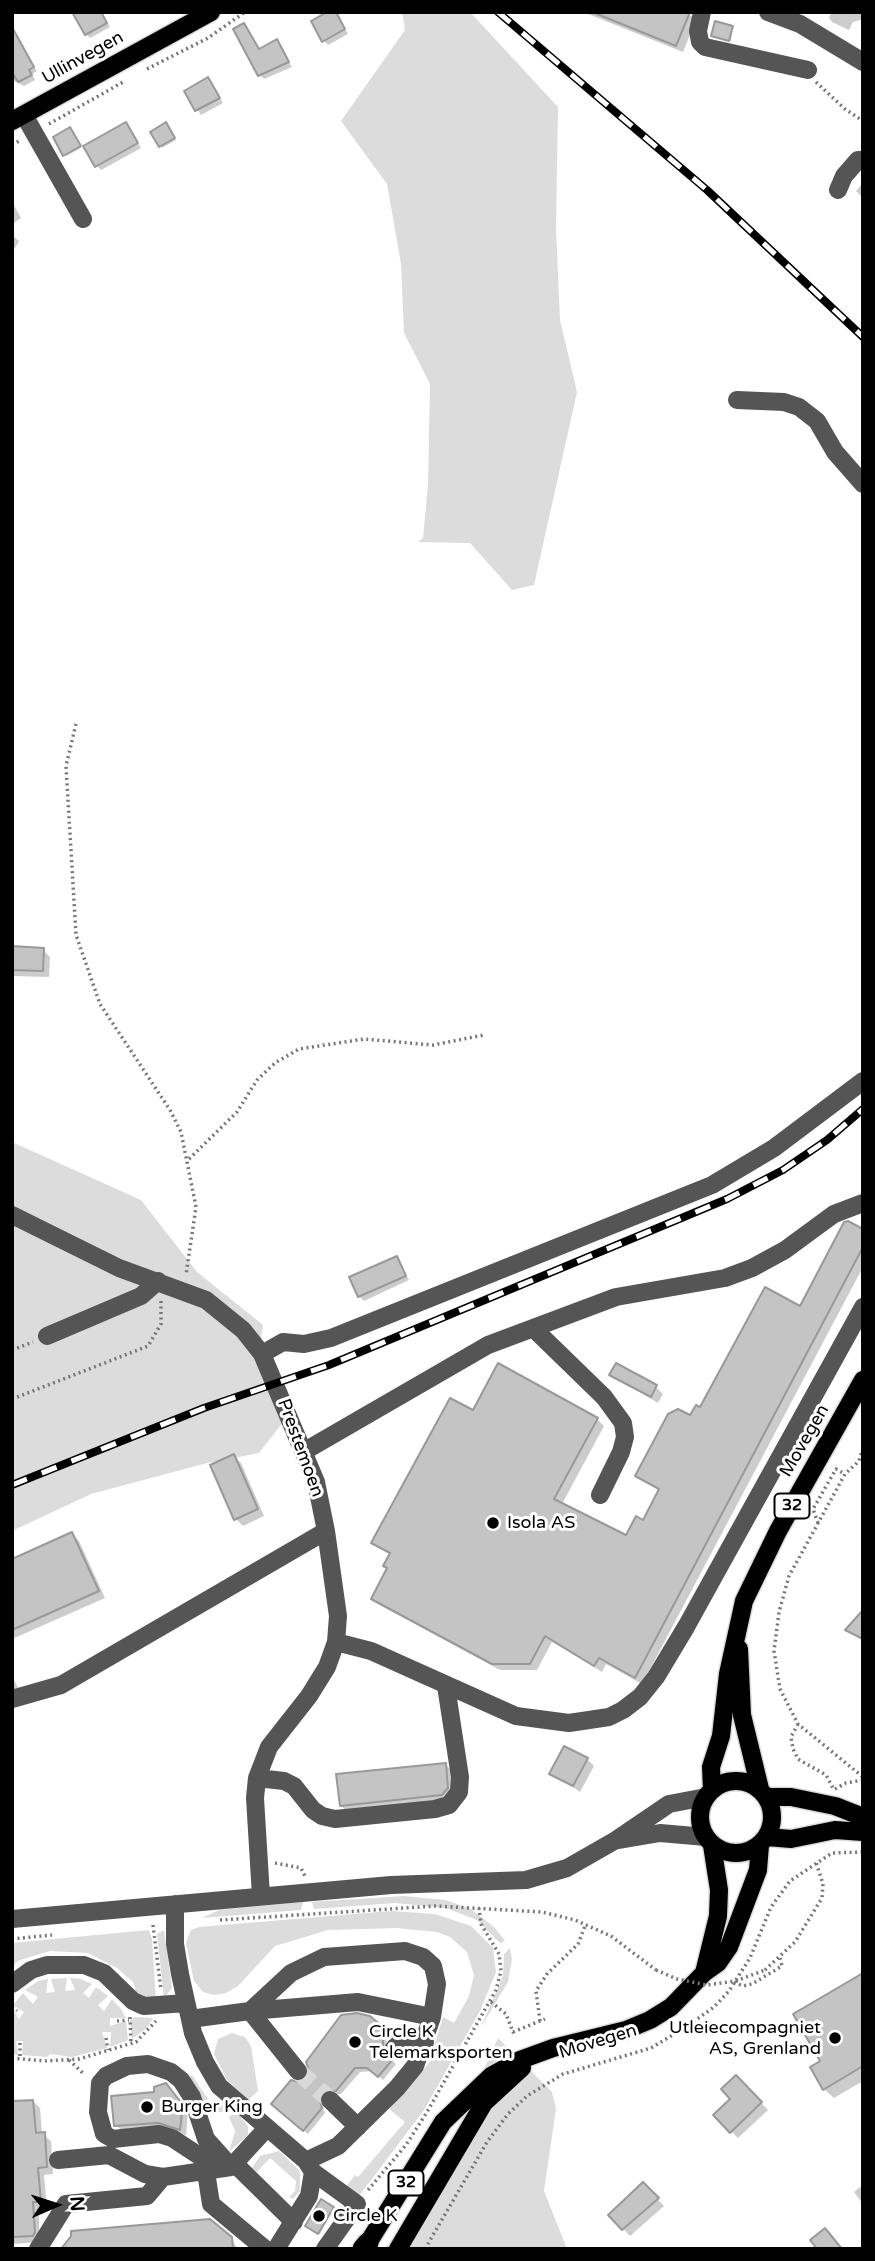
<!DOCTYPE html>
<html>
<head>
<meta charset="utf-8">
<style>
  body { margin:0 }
  #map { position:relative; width:875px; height:2261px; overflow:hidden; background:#fff; font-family:"Varela Round",sans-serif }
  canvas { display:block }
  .frame { position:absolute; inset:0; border:14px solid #000; pointer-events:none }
  .north { position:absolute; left:21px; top:2170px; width:70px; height:70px; -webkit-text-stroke:5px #fff; paint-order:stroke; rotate:87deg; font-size:19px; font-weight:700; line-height:28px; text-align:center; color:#000 }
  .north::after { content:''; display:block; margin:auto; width:24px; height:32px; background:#000; clip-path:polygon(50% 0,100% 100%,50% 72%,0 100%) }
</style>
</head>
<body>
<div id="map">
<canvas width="875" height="2261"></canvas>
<div class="frame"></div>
<div class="north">N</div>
</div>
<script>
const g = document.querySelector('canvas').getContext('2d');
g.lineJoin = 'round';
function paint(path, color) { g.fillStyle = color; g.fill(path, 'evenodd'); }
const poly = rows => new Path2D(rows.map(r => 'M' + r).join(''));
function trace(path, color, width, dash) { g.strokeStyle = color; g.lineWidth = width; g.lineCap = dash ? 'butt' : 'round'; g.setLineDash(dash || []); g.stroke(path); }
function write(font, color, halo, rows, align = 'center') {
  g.font = font + ' "Varela Round",sans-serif'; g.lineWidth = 6; g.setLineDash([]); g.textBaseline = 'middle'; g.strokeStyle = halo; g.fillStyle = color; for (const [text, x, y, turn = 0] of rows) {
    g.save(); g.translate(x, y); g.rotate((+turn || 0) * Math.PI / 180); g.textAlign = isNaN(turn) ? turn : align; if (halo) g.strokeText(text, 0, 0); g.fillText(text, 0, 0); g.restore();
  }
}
paint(poly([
  [402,12,470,12,558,107,556,229,560,320,577,392,534,585,512,590,470,543,418,542,423,538,428,485,430,384,404,333,401,264,387,184,341,121,405,30],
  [12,1142,141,1200,197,1272,263,1325,259,1350,284,1421,259,1453,207,1463,91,1494,12,1531],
  [404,1896,445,1900,471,1909,495,1928,505,1941,500,1943,477,1920,446,1908,395,1903,314,1909,312,1902],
  [303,1902,301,1910,202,1918,219,1910],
  [391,1911,435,1914,471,1926,493,1948,496,1972,480,2011,424,2110,359,2196,344,2189,355,2175,358,2177,405,2122,389,2109,429,2063,443,2017,454,2023,469,1996,474,1975,467,1952,450,1937,437,1932,397,1928,328,1930,275,1946,238,1986,226,1993,214,1995,203,1992,194,1981,186,1943,191,1930,199,1927],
  [149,1930,152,1939,156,2001,147,2001,136,1992,133,1982,117,1968,88,1953,50,1951,20,1960,12,1966,12,1943],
  [164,1930,172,1988,164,1998,157,1934],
  [510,1948,512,1959,508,1982,481,2027,503,1976,504,1954],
  [67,1978,65,1991,75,1990,70,1978,81,1979,92,1984,83,1993,89,1998,96,1987,108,1996,98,2005,104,2011,112,1999,121,2009,126,2018,110,2018,110,2026,126,2021,128,2040,110,2047,111,2032,102,2032,107,2048,72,2057,50,2054,47,2057,22,2055,23,2041,16,2041,18,2055,12,2054,12,2009,19,2019,24,2012,13,2005,23,1993,33,2004,38,1997,25,1990,38,1981,48,1979,46,1993,55,1992,51,1979],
  [135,2017,153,2018,147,2028,132,2039,130,2020],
  [232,2033,245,2037,251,2046,258,2091,248,2100,227,2080,214,2054,218,2039],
  [498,2038,552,2092,556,2109,544,2191,567,2249,384,2249,424,2202],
  [192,2075,209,2101,225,2104,227,2112,210,2112,186,2079],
  [236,2111,248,2126,248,2135,229,2152,235,2131,229,2117],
  [279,2151,300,2171,300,2191,293,2199,289,2197,295,2191,296,2181,270,2158,257,2172,252,2168,260,2156]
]), '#dcdcdc');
paint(poly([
  [82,12,102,12,110,27,90,38,86,34],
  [583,12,686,12,696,20,683,52],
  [831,12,863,12,863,19,853,22,849,30,832,22,829,18],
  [337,15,348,34,328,45,324,41],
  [732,28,731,41,713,36],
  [276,42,292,67,264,79,260,75],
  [20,44,37,71,32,74,35,80,24,86,12,80,12,48],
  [208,80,223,103,201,115,186,91],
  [126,124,141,148,101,170,97,166],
  [168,126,176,140,162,148,153,132],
  [71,131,81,148,66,156,65,154],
  [863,183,863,198,856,191],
  [12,202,21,218,12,224],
  [12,235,19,241,12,253],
  [12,948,43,950,50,957,49,977,12,976],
  [863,1231,863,1267,642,1684,606,1664,602,1672,552,1642,537,1670,500,1670,380,1605,373,1598,389,1569,391,1555,373,1543,473,1412,597,1419,604,1426,562,1504,626,1537,644,1522,660,1491,637,1476,690,1418,800,1308],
  [397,1258,409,1280,364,1301,359,1296],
  [612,1375,656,1387,663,1394,658,1403],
  [234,1456,241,1463,264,1516,243,1526,236,1519],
  [72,1534,79,1541,105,1598,12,1639,12,1561],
  [863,1612,863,1641,847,1630],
  [12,1675,19,1690,12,1693],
  [587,1759,594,1766,580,1792,552,1773],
  [446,1765,460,1779,450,1810,355,1819,341,1806],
  [863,1975,863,2081,834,2098,824,2089,822,2062],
  [382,2028,386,2033,387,2056,396,2064,383,2080,373,2071,360,2072,341,2094,326,2095,322,2103,325,2113,308,2134,277,2108,299,2084],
  [736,2077,768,2110,738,2138,715,2115,732,2099],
  [173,2092,188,2111,186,2135,166,2129,124,2133,117,2126,113,2097],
  [33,2101,40,2108,42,2134,51,2141,53,2174,44,2175,47,2208,39,2209,39,2242,12,2244,12,2103],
  [643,2184,664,2206,630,2236,610,2215],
  [863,2185,863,2204,854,2192],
  [333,2208,320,2234,308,2227],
  [230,2238,238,2249,65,2249]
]), '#0003');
const building = poly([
  [72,12,101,12,107,23,85,35,72,12],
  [327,12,336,12,345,29,322,42,311,21,327,12],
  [592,12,690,12,676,46,592,12],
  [715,21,733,26,729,41,711,36,715,21],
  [244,23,259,49,277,39,289,62,258,76,233,29,244,23],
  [12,27,34,67,29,70,32,75,18,82,12,72,12,27],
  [208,77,220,98,195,111,184,91,208,77],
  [126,122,138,143,95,167,83,146,126,122],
  [166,122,175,138,159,147,150,132,166,122],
  [70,127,81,146,63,156,53,137,70,127],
  [12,946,44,948,43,971,12,970,12,946],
  [848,1221,863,1229,863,1247,635,1678,599,1658,594,1666,545,1636,530,1664,492,1664,371,1599,387,1568,383,1566,390,1553,371,1543,450,1398,473,1410,498,1363,598,1418,554,1499,626,1535,636,1516,643,1520,659,1489,635,1476,668,1414,678,1409,690,1415,696,1405,700,1407,765,1287,800,1306,844,1222,848,1221],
  [397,1256,406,1276,358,1297,349,1277,397,1256],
  [616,1363,657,1385,651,1397,609,1375,616,1363],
  [234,1454,258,1509,234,1520,210,1465,234,1454],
  [72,1532,99,1591,12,1630,12,1559,72,1532],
  [863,1610,863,1639,845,1630,863,1610],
  [564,1746,588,1758,573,1786,549,1774,564,1746],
  [446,1763,448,1788,442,1795,340,1806,336,1774,446,1763],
  [863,1973,863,2066,823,2090,810,2067,820,2061,793,2014,863,1973],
  [357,2013,370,2016,383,2027,383,2052,393,2059,378,2077,367,2068,355,2068,336,2091,322,2092,319,2098,322,2108,303,2131,271,2104,291,2080,299,2082,306,2079,309,2070,306,2062,341,2015,357,2013],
  [736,2075,762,2102,730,2133,713,2115,730,2099,721,2089,736,2075],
  [166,2083,183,2105,180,2130,158,2123,114,2126,111,2096,154,2092,154,2087,166,2083],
  [33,2100,36,2133,45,2132,47,2167,38,2168,41,2202,33,2202,35,2232,33,2236,12,2237,12,2101,33,2100],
  [643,2182,659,2198,622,2230,608,2215,643,2182],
  [321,2199,334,2207,318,2234,305,2226,321,2199],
  [210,2219,232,2237,233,2249,61,2249,71,2236,71,2231,210,2219],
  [825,2228,842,2249,817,2249,810,2240,825,2228]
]);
paint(building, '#c4c4c4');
trace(building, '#999', 2);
trace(poly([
  [298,2071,330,2100]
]), '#d9d9d9', 18, [18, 9]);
const major = poly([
  [12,121,211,12],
  [739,1649,742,1715,760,1789],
  '700 1817a36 36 0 1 1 72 0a36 36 0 1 1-72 0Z',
  [712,1790,711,1767,721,1736,728,1674,744,1601,778,1531,863,1380],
  [767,1797,791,1797,835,1806,863,1817],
  [767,1837,791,1839,835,1830,863,1832],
  [704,1973,718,1916,719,1890,712,1845],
  [368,2243,443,2122,491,2076,520,2060,553,2048,626,2030,650,2020,671,2007,704,1973,718,1963,729,1947,758,1870,760,1845],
  [398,2249,484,2103,522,2068]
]);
const highway = poly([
  [363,2249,368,2243]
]);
trace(major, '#dbdbdb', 21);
trace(highway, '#dbdbdb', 24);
trace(poly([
  [147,69,208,38,245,12],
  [816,82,845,109,863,121],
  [49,124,125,81],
  [12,145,21,140],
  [76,724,66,766,76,935,100,1004,170,1110,181,1132,196,1207,186,1275],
  [189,1159,237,1112,257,1080,275,1063,299,1049,364,1039,433,1045,484,1035],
  [12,1350,33,1342],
  [12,1399,148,1346,161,1324,161,1300],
  [863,1448,859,1461,845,1474,789,1576,779,1612,774,1651,780,1689,798,1724,863,1777],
  [818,1523,813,1509,836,1469,845,1474],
  [798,1724,791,1737,793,1749,798,1759,826,1775,834,1790],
  [835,1789,846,1783,863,1780],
  [275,1863,301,1868,306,1878],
  [220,1920,435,1906,542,1912,575,1920,611,1936,656,1970],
  [153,1925,161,1990],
  [12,1939,52,1935],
  [765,1970,795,1942,822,1898,823,1884,816,1862],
  [734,1982,743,1986,752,1984,782,1966,780,1958],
  [491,2002,506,2014,513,2032,545,2019],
  [12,2007,17,2011],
  [130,2017,131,2044],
  [117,2021,129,2020],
  [540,2021,536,1991,547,1974,578,1944,585,1926],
  [106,2038,108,2050],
  [20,2043,20,2058],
  [12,2058,44,2061,79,2059,136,2042,156,2021],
  [69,2060,85,2075],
  [368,2190,406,2145,427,2112,496,1990,501,1971,499,1954,481,1924,479,1908],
  [425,2249,487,2142,508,2114,527,2096,563,2074,651,2048,686,2027,714,2007,729,1991,750,1958,771,1907,790,1881,832,1853,863,1852]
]), '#777', 3.5, [2, 3.5]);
trace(poly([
  [702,12,698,31,700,42,705,47,808,70],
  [768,12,800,24,863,62],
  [24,115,83,219],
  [838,190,844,176,858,160,863,160],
  [737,400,784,402,799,407,817,421,835,452,863,484],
  [12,1215,119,1268,206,1300,243,1330,262,1354,316,1482,326,1531,338,1616,336,1642,327,1667,309,1696,269,1747,257,1778,255,1798,261,1896],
  [533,1328,604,1397,623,1423,625,1437,621,1452,600,1495],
  [47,1336,141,1296,158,1281],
  [262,1354,283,1342,304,1344,331,1338,712,1185,774,1148,863,1081],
  [303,1452,488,1345,616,1297,725,1278,752,1268,785,1250,834,1214,863,1203],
  [336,1642,371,1651,516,1716,569,1723,609,1717,623,1710,640,1697,656,1677,686,1627,863,1307],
  [12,1699,61,1685,326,1531],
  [257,1778,284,1781,294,1786,313,1810,322,1816,335,1819,435,1809,449,1805,459,1792,460,1777,446,1686],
  [619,1840,660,1833,706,1837],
  [175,1904,175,1944,180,1974,193,2033,205,2062,219,2086,306,2161,313,2172,309,2196,276,2249],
  [12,1919,391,1885,526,1880,567,1868,616,1840,669,1804,706,1797],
  [12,1984,31,1970,47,1965,84,1965,104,1973,133,2001,144,2006,186,2003],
  [190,2019,250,2011,291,1973,324,1957,405,1951,423,1957,433,1966,437,1984,432,2017,415,2066,397,2088,338,2146,306,2161],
  [394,2048,405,2037,425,2042],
  [298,2071,250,2011,358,2002,432,2017],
  [330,2100,358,2127],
  [58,2160,109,2155,145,2174,163,2177,231,2167,266,2129],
  [234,2163,294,2222],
  [231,2167,206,2139,192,2097,181,2080,171,2072,148,2064,127,2066,106,2076,100,2083,98,2112,104,2134,113,2139,159,2134,172,2138,204,2159,211,2204,265,2249],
  [313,2172,357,2204,325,2249],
  [38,2249,66,2204,147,2196,163,2177]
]), '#555', 18);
trace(major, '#000', 18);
trace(highway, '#000', 21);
const rail = poly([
  [498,12,707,190,863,337],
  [12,1485,204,1408,329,1365,727,1199,783,1170,827,1140,863,1109]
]);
trace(rail, '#000', 8);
trace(rail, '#fff', 5, [16]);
trace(poly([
  [656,1970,677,1979,707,1985,736,1981,765,1970]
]), '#777', 3.5, [2, 3.5]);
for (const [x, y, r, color] of [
  [493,1523,7,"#000"],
  [835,2038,7,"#000"],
  [355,2042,7,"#000"],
  [147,2107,7,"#000"],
  [319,2216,7,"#000"]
]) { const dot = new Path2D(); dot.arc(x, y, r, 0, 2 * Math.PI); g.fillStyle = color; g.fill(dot); trace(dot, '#fff', 2.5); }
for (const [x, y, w] of [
  [792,1506,35],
  [406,2183,35]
]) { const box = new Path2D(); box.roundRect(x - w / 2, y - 12.5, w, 25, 5); g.fillStyle = '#fff'; g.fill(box); trace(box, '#000', 2); }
write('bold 16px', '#000', null, [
  ["32",792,1506],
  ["32",406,2183]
]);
write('18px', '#000', '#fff', [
  ["Ullinvegen",83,58,-29],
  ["Movegen",805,1441,-60],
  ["Prestemoen",300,1448,70],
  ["Movegen",598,2042,-17]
]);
write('18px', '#000', '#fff', [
  ["Isola AS",507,1523],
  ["Utleiecompagniet",821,2028,"right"],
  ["AS, Grenland",821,2049,"right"],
  ["Circle K",369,2032],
  ["Telemarksporten",369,2053],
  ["Burger King",161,2107],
  ["Circle K",333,2216]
], 'left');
</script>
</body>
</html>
